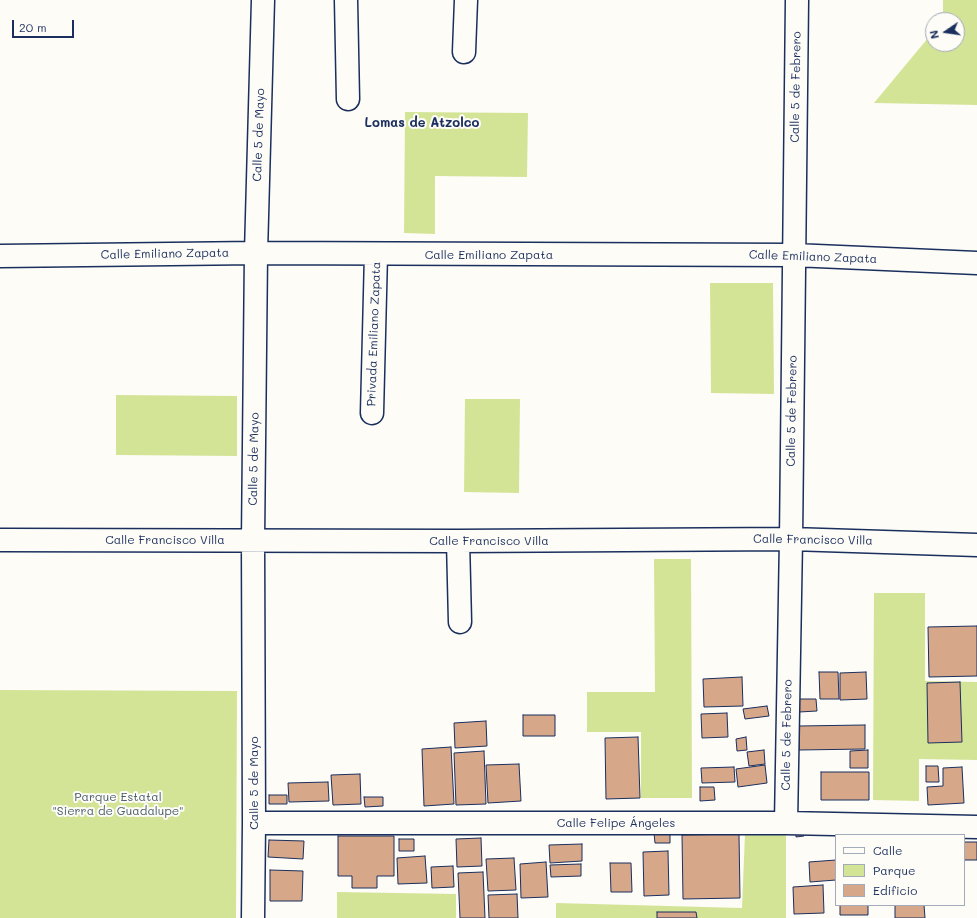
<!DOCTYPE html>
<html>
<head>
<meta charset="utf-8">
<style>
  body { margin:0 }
  #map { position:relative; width:977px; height:918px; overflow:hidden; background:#fdfcf7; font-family:Mali,sans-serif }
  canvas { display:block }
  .legend { position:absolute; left:835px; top:834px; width:130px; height:72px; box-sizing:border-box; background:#fdfcf7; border:1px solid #a3aaba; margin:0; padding:5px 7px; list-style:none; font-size:12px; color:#1b2f5e }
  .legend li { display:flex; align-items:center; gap:8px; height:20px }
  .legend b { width:20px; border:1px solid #a3aaba }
  .north { position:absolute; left:925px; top:12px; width:40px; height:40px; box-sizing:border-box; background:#fdfcf7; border:1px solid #a3aaba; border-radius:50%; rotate:257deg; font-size:11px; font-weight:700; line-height:16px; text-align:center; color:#1b2f5e }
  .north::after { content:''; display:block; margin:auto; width:14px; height:18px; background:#1b2f5e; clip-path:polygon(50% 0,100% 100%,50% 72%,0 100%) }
  .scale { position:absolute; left:12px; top:20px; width:62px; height:18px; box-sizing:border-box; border:2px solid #1b2f5e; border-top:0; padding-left:5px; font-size:12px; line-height:14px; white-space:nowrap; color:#1b2f5e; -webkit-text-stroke:3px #fdfcf7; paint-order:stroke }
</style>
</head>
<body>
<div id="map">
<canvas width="977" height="918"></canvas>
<ul class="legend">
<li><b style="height:5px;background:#fdfcf7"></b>Calle</li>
<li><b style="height:11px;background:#d4e497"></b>Parque</li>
<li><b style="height:11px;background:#d7a789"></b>Edificio</li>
</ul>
<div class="north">N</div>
<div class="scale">20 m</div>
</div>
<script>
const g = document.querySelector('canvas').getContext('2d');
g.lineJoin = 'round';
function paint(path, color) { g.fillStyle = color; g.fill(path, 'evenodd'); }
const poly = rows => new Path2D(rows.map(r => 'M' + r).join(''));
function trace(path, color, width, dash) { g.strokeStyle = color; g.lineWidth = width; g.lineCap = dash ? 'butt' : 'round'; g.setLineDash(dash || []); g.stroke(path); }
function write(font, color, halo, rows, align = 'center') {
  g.font = font + ' Mali,sans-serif'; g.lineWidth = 4; g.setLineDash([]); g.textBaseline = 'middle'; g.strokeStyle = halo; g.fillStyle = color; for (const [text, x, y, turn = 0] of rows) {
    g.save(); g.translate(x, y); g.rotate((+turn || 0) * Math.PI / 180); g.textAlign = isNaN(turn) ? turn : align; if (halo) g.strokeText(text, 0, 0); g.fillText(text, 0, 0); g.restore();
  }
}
paint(poly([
  [943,0,977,0,977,105,874,103,933,32,933,44,957,44,957,20,943,20],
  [405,112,528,113,527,177,435,176,435,234,404,233],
  [710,283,773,283,774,394,711,393],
  [116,395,237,396,237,456,116,455],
  [465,399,520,399,519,493,464,492],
  [654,559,691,559,692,798,641,798,641,732,587,732,587,692,655,692],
  [874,593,925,593,925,681,977,682,977,760,919,759,919,801,873,800],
  [0,690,237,691,236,918,0,918],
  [745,834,786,835,786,918,556,918,556,903,742,908],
  [337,892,456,894,456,918,337,918]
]), '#d4e497');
const building = poly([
  [977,626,977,676,929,677,928,627,977,626],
  [819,672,838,672,839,699,820,699,819,672],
  [866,672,867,699,840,700,840,673,866,672],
  [742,677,743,706,704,707,703,679,742,677],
  [960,682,962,742,928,743,927,683,960,682],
  [799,699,816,699,817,711,799,712,799,699],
  [767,706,769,716,745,719,743,709,767,706],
  [727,713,728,737,702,738,701,714,727,713],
  [523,715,555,715,555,736,523,736,523,715],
  [486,721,487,746,455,748,454,723,486,721],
  [865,725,865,749,799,750,799,726,865,725],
  [638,737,640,798,606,799,605,738,638,737],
  [746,737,747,750,737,751,736,739,746,737],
  [451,747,454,804,424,806,422,749,451,747],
  [764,750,765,764,749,766,747,752,764,750],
  [868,750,868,768,850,768,850,751,868,750],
  [484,751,486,804,456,805,454,753,484,751],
  [519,764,521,801,488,803,486,765,519,764],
  [765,765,767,783,738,787,736,769,765,765],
  [926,766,938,766,939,782,926,782,926,766],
  [734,767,735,782,702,783,701,768,734,767],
  [962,767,964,803,928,805,927,787,943,786,943,768,962,767],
  [821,772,869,772,869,800,821,800,821,772],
  [360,774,361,804,333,805,331,775,360,774],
  [328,782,329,801,289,802,288,783,328,782],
  [700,787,714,787,715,800,700,801,700,787],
  [269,795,287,795,287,804,269,804,269,795],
  [364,797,383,797,383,806,365,807,364,797],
  [804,829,804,836,796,837,796,830,804,829],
  [670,832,670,843,655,843,654,833,670,832],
  [739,834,740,898,683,899,682,835,739,834],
  [338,836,394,836,394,876,377,876,377,888,352,888,352,876,338,876,338,836],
  [481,838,482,866,457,867,456,839,481,838],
  [399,839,414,839,414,851,399,851,399,839],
  [269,840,304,841,303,859,268,857,269,840],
  [964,842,977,842,977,860,964,860,964,842],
  [582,844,582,861,550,863,549,845,582,844],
  [668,851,669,895,644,896,643,852,668,851],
  [425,856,427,883,398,884,397,858,425,856],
  [514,858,516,890,488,891,486,859,514,858],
  [836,860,836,880,810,882,809,862,836,860],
  [546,862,548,897,521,898,520,864,546,862],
  [610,863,631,863,632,892,611,892,610,863],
  [581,864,581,876,551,877,550,865,581,864],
  [453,866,454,887,432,888,431,867,453,866],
  [270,870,303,871,302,901,270,901,270,870],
  [483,872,485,918,460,918,458,873,483,872],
  [823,885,824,913,794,914,793,887,823,885],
  [517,894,518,918,489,918,488,895,517,894],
  [840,905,868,905,868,915,840,915,840,905],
  [895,905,924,905,925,918,895,918,895,905],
  [657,912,696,912,697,918,657,918,657,912]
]);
paint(building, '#d7a789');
trace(building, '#1b2f5e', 1);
const minor = poly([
  [346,0,348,99],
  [464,52,466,0],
  [0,256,256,253,794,255,977,263],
  [372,413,376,254],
  [0,540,458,541,791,539,977,545],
  [458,541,460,622],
  [254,823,786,823,977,827],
  [786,823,791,539,797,0],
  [253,918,254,823,253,540,256,253,263,0]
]);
trace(minor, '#1b2f5e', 25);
trace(minor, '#fdfcf7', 22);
write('12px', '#1b2f5e', '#fdfcf7', [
  ["Calle 5 de Febrero",796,87,-89],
  ["Calle 5 de Mayo",259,135,-88],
  ["Calle Emiliano Zapata",165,254,-1],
  ["Calle Emiliano Zapata",489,255],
  ["Calle Emiliano Zapata",813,257,2],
  ["Privada Emiliano Zapata",374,334,-88],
  ["Calle 5 de Febrero",792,411,-89],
  ["Calle 5 de Mayo",254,459,-89],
  ["Calle Francisco Villa",165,540],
  ["Calle Francisco Villa",813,540,1],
  ["Calle Francisco Villa",489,541],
  ["Calle 5 de Febrero",787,735,-89],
  ["Calle 5 de Mayo",254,783,-90],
  ["Calle Felipe Ángeles",616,823]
]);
write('12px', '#495c6c', '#fdfcf7', [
  ["Parque Estatal",118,797],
  ["\"Sierra de Guadalupe\"",118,811]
]);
write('bold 13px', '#1b2f5e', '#fdfcf7', [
  ["Lomas de Atzolco",422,123]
]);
</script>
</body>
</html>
